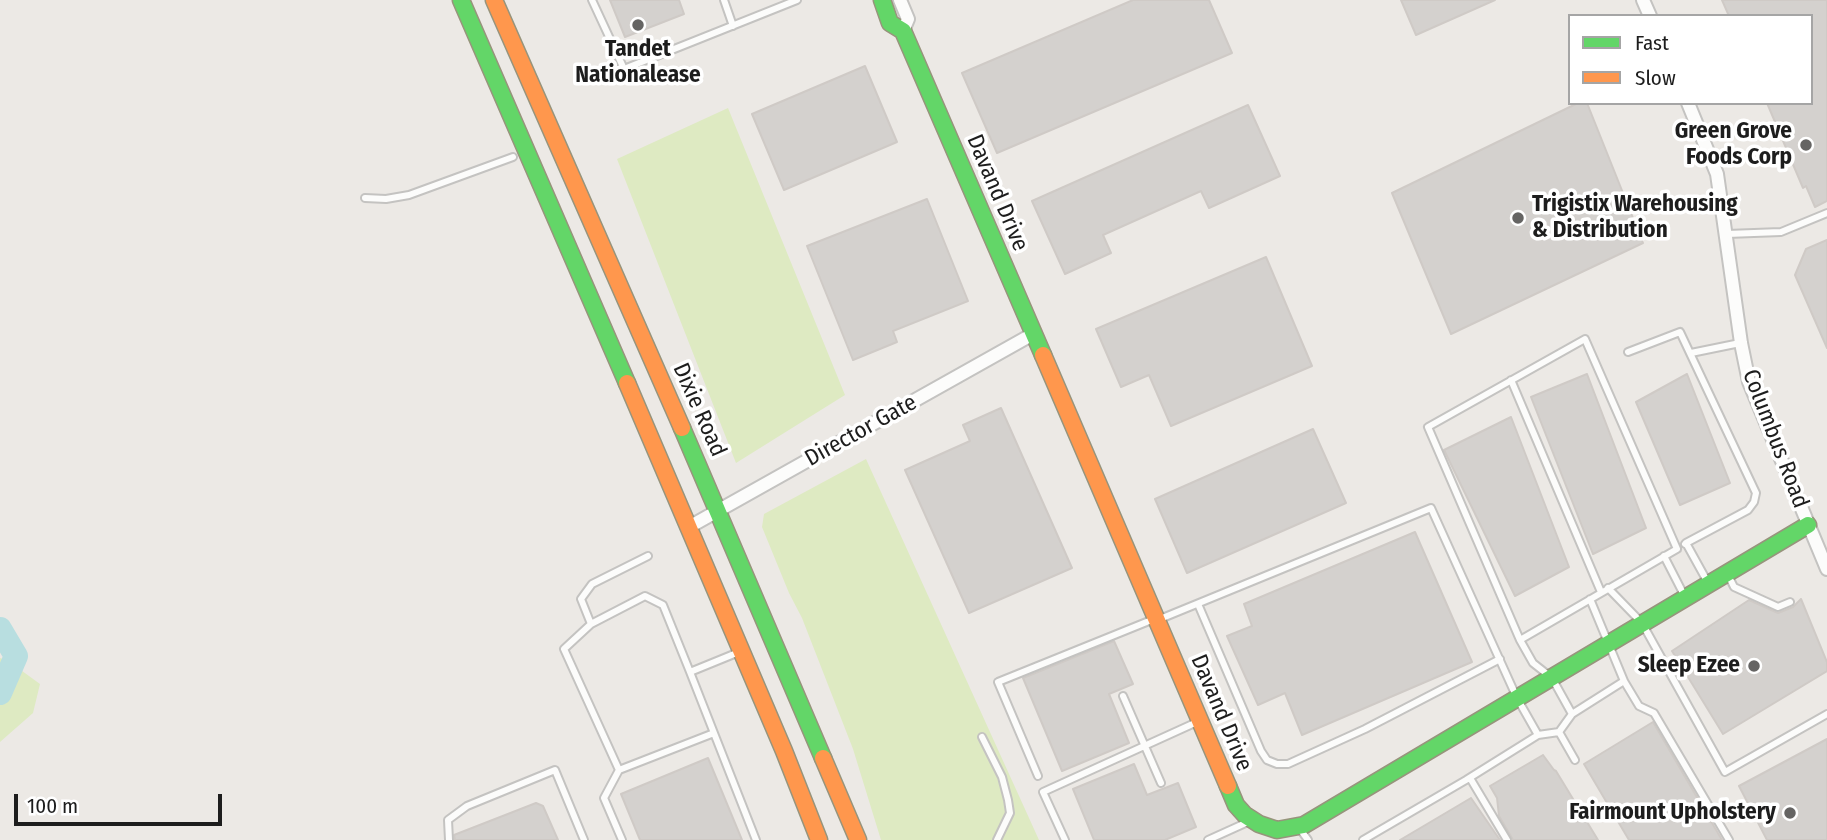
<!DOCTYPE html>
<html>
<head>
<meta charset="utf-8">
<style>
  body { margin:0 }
  #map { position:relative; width:1827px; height:840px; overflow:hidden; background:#ece9e5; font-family:"Fira Sans Condensed",sans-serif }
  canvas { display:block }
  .legend { position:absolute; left:1568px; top:14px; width:245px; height:91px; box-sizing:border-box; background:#fff; border:2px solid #a5a5a5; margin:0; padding:9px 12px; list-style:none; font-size:21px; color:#1d1d1d }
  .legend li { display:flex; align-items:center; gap:14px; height:35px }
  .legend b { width:35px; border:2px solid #a5a5a5 }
  .scale { position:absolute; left:14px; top:794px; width:208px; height:32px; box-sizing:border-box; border:4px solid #1d1d1d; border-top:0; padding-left:9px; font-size:21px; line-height:24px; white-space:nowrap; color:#1d1d1d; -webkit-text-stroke:5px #fff; paint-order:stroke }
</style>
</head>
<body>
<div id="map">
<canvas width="1827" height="840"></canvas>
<ul class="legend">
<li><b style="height:9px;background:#63d668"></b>Fast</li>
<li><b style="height:9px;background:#ff974d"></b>Slow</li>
</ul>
<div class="scale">100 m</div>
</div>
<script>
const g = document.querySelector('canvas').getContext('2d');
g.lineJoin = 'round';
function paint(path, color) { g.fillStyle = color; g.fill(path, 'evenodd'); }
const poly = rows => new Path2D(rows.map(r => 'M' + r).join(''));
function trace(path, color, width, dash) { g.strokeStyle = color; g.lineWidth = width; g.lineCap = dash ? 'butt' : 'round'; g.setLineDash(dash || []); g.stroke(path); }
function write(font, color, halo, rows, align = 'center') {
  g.font = font + ' "Fira Sans Condensed",sans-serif'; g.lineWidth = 7; g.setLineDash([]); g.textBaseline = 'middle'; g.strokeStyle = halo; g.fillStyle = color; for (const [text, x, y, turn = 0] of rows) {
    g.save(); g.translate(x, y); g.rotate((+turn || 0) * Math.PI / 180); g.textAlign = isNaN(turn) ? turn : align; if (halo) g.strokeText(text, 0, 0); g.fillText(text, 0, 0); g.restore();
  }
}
paint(poly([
  [728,108,845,395,736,463,617,159],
  [866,459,1039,840,881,840,853,749,802,618,789,593,762,527,764,514],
  [0,658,7,660,40,684,33,713,0,742]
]), '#deeac2');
trace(poly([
  [0,629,16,656,0,693]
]), '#b8dee0', 24);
const building = poly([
  [610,0,679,0,684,14,625,37,610,0],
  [1133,0,1209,0,1232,53,997,153,962,73,1133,0],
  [1401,0,1495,0,1416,35,1401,0],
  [1722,0,1827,0,1827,201,1815,207,1806,186,1803,188,1767,103,1811,103,1811,16,1729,16,1722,0],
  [865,66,897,142,784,190,752,114,865,66],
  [1578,103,1587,103,1643,243,1451,334,1392,193,1578,103],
  [1248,105,1280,176,1209,208,1201,191,1103,235,1111,253,1065,274,1032,201,1248,105],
  [927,199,968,301,893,331,897,342,853,360,807,246,927,199],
  [1827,240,1827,348,1795,275,1806,249,1827,240],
  [1266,257,1312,366,1171,426,1149,375,1121,387,1096,329,1266,257],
  [1587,374,1646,528,1593,554,1531,397,1587,374],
  [1687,374,1730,483,1680,505,1636,402,1687,374],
  [1001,408,1072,568,969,613,905,470,970,441,963,425,1001,408],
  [1511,417,1569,567,1515,596,1444,450,1511,417],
  [1313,429,1346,503,1187,573,1155,499,1313,429],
  [1415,532,1472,662,1302,735,1285,693,1258,705,1227,636,1252,626,1244,604,1415,532],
  [1801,599,1827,662,1827,671,1723,734,1672,651,1749,600,1778,613,1793,607,1801,599],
  [1114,641,1133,684,1109,694,1129,743,1062,771,1023,678,1114,641],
  [1653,722,1722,840,1629,840,1584,764,1653,722],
  [1827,739,1827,840,1767,840,1739,786,1827,739],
  [1543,755,1554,770,1556,771,1598,840,1513,840,1499,816,1497,798,1490,786,1543,755],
  [708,758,742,840,640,840,621,794,708,758],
  [1134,764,1147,795,1178,783,1196,827,1165,840,1094,840,1073,789,1134,764],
  [1471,798,1500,840,1400,840,1471,798],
  [536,803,543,806,558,840,455,840,454,835,536,803]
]);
paint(building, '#d4d1ce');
trace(building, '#cfcac6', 2);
const lane = poly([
  [592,0,624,69,797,0],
  [724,0,733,26],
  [365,198,386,199,409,195,513,157],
  [1727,234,1781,232,1827,213],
  [1628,352,1680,332,1756,493,1754,502,1748,510,1686,543],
  [1691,353,1740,343],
  [1511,380,1601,592],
  [1685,544,1686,543,1707,581],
  [1664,556,1684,595],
  [1728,575,1734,587,1778,607,1790,602],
  [1608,588,1642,623,1725,772,1827,714],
  [1198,604,1261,751,1267,760,1277,764,1288,764,1365,729,1500,659],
  [1160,619,1431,508,1517,698,1538,735,1466,780,1363,840],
  [591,624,581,599,592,584,648,556],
  [1520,640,1677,549,1585,339,1428,427,1520,640,1533,663,1552,678,1572,714,1559,732],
  [739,652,690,672,756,840],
  [1624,681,1639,706,1654,713,1729,840],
  [1123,696,1161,783],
  [1572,714,1624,681,1590,599],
  [1538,735,1559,732,1575,760],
  [982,737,1002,777,1008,800,1010,813,997,840],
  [619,770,714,733],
  [1038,776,998,682,1154,619],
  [1470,778,1507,840],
  [1300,829,1308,840],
  [449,840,448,820,467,806,555,770,584,840],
  [622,840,604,798,619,770,564,649,591,624,645,596,663,605,690,672],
  [1065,840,1043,792,1197,722],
  [1208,840,1250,821]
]);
const street = poly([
  [900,0,908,19,903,31],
  [1643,0,1650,16],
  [1688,103,1717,174,1741,343,1749,382,1827,569],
  [689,527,1033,334]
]);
const fast = poly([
  [461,0,627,383],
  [882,0,890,23,903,31,1043,355],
  [682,428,823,758],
  [1228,786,1236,805,1245,815,1259,824,1277,830,1304,825,1808,525]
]);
const slow = poly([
  [494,0,682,428],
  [1043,355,1228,786],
  [627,383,784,751,819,840],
  [823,758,858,840]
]);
trace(lane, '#c4c3c1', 10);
trace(street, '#c4c3c1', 16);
trace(fast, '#97947c', 19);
trace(slow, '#97947c', 19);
trace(lane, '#fcfcfb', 6);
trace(street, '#fcfcfb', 12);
trace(fast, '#63d668', 16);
trace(slow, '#ff974d', 16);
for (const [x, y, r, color] of [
  [638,25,7,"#656463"],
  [1806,145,7,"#656463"],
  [1518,218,7,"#656463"],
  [1754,666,7,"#656463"],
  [1790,813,7,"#656463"]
]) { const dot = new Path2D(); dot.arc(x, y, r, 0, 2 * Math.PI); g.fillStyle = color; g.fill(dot); trace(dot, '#fff', 2.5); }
write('bold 23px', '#1d1d1d', '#fff', [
  ["Tandet",638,50,"center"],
  ["Nationalease",638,76,"center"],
  ["Green Grove",1792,132],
  ["Foods Corp",1792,158],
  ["Trigistix Warehousing",1532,205,"left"],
  ["& Distribution",1532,231,"left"],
  ["Sleep Ezee",1740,666],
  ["Fairmount Upholstery",1776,813]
], 'right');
write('23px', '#1d1d1d', '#fff', [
  ["Davand Drive",997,193,67],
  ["Dixie Road",699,410,66],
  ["Director Gate",861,431,-29],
  ["Columbus Road",1775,439,69],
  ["Davand Drive",1221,713,67]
]);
</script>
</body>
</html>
